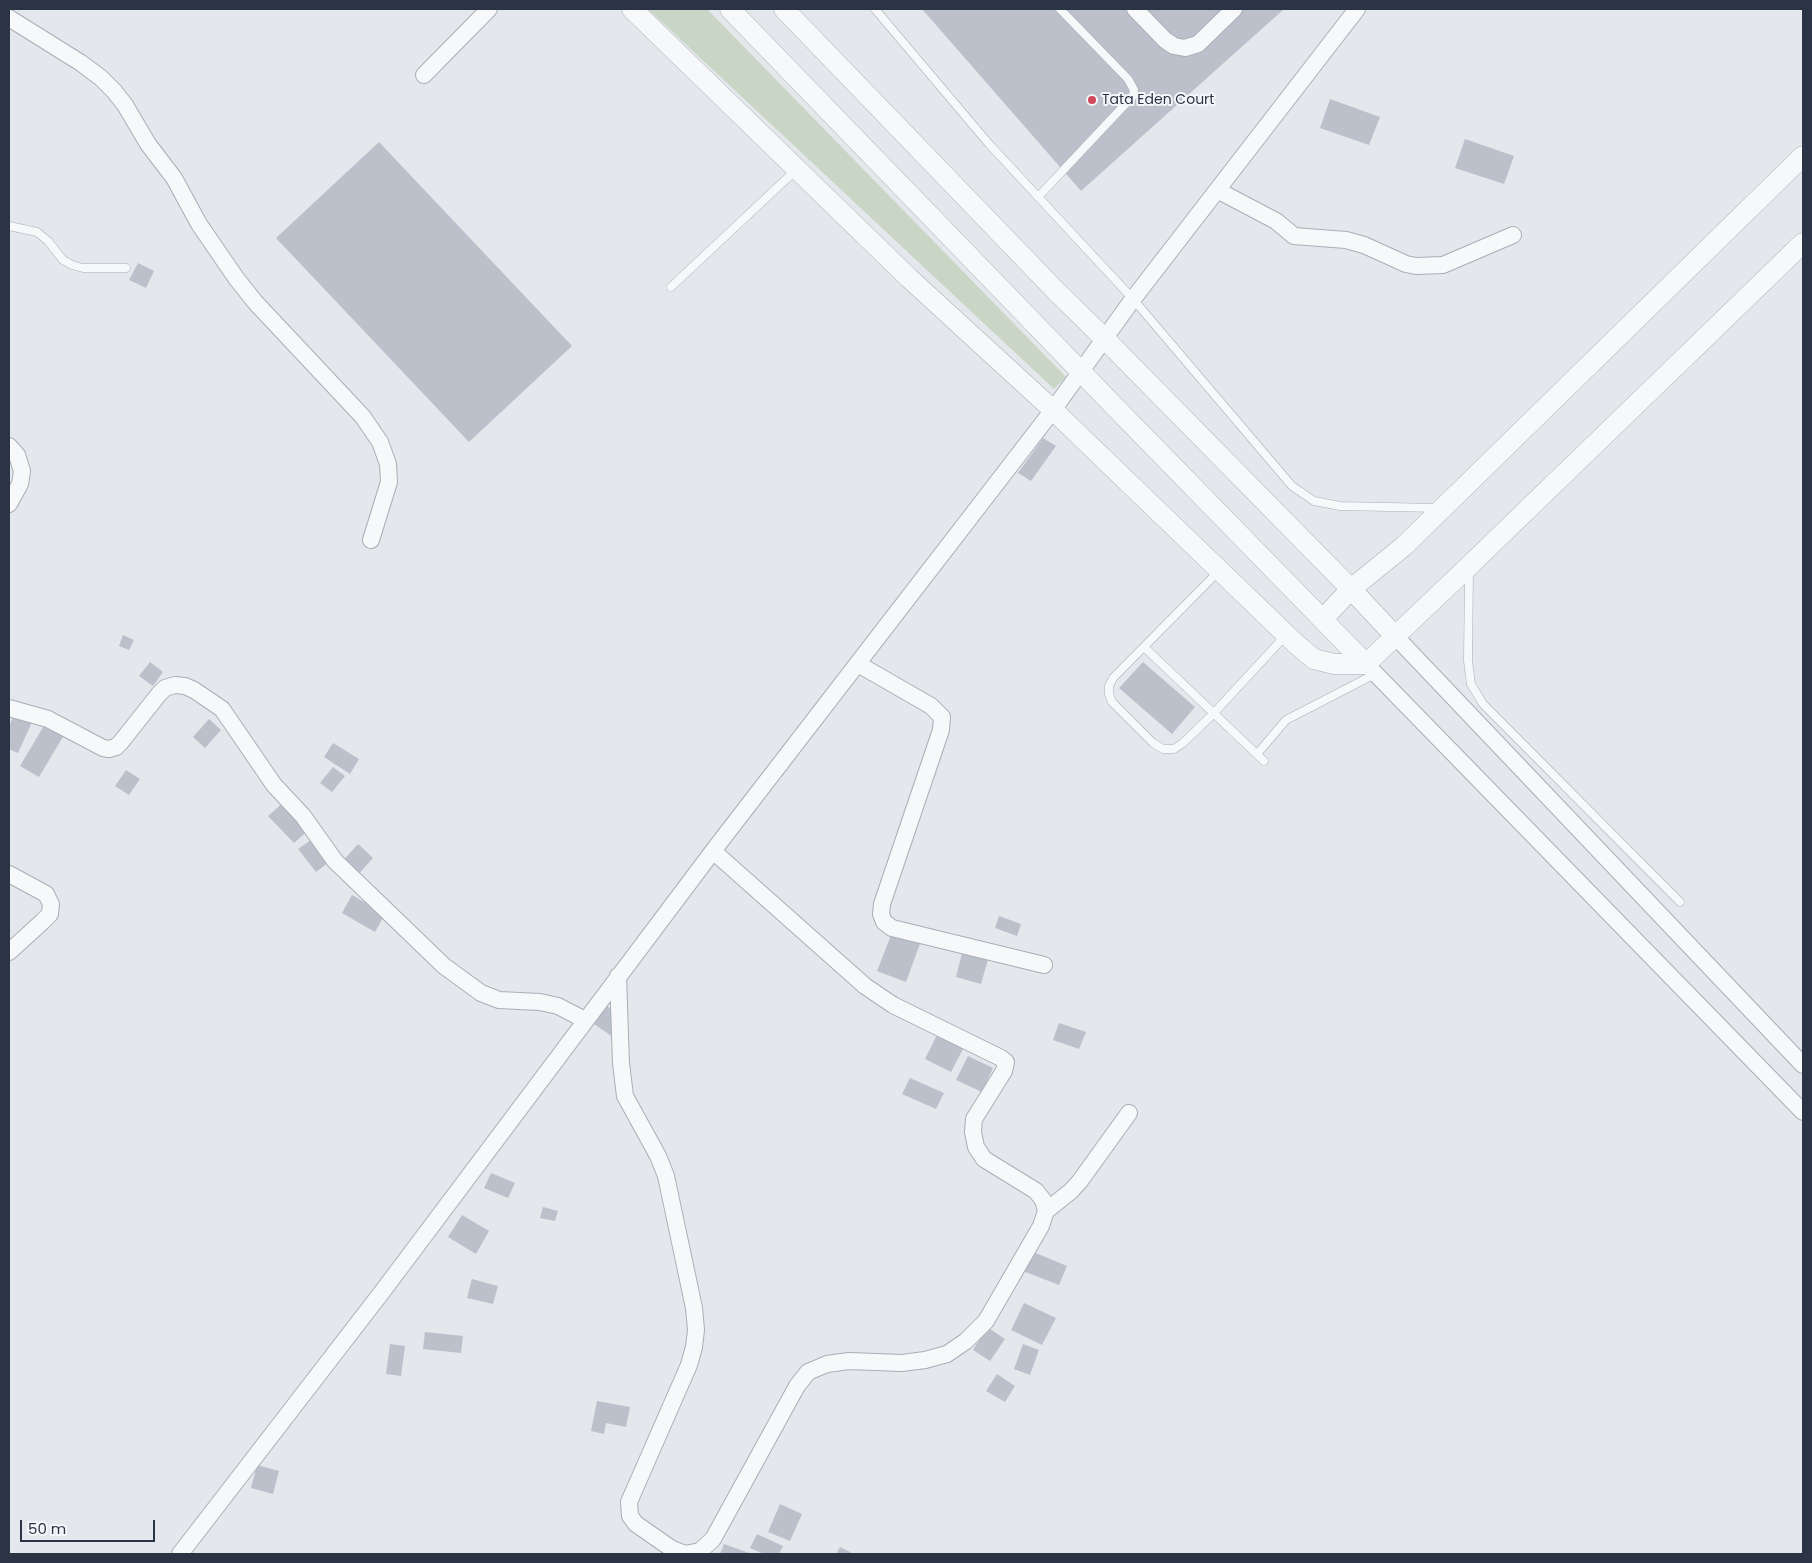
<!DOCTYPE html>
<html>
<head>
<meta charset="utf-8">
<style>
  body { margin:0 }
  #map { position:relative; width:1812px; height:1563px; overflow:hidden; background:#e4e7ec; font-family:Poppins,sans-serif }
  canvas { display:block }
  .frame { position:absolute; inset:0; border:10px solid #2b3445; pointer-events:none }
  .scale { position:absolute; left:20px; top:1520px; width:135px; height:22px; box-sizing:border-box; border:2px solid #2b3445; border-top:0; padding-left:6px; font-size:15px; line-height:18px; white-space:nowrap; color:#2b3445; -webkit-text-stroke:4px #f4f6f9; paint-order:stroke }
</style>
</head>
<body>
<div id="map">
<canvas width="1812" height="1563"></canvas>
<div class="frame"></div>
<div class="scale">50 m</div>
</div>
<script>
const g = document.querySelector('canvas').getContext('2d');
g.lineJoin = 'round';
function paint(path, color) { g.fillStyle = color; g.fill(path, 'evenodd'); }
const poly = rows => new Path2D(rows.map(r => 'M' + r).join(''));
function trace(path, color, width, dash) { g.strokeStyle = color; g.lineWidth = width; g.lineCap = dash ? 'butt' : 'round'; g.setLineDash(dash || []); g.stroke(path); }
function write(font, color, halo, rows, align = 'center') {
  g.font = font + ' Poppins,sans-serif'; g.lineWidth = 4; g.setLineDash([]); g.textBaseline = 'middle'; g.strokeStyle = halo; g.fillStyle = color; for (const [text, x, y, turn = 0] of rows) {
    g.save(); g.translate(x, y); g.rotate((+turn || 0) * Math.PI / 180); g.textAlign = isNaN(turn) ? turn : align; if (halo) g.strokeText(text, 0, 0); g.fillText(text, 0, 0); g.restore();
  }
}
paint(poly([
  [648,9,707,9,1066,377,1054,389]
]), '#c9d6c5');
paint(poly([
  [922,9,1284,9,1081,191],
  [1330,99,1380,117,1369,145,1320,128],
  [1465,139,1514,156,1504,184,1455,168],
  [379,142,572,346,469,442,276,238],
  [138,263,154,271,146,288,129,280],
  [1043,438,1056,446,1031,481,1018,473],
  [123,635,134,640,129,650,119,646],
  [150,662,163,672,153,686,139,676],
  [1143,662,1195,707,1172,734,1119,688],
  [14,714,32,722,18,753,9,749,9,727],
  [209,719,221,730,205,748,193,737],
  [45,724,64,735,39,777,20,766],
  [333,743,359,759,350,774,324,757],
  [333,767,345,776,332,792,320,783],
  [126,770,140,779,129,795,115,786],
  [285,801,311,828,294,843,268,816],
  [311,840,328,863,316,872,298,849],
  [358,844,373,858,355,878,340,864],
  [352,895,385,914,375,932,342,913],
  [999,916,1021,924,1017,936,995,928],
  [893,930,921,941,906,982,877,971],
  [963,949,989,956,981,984,956,977],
  [607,1005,616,1017,613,1037,594,1024],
  [1059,1023,1086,1032,1079,1049,1053,1040],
  [937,1035,963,1049,951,1072,925,1059],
  [968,1056,993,1068,982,1092,956,1080],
  [910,1078,944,1093,936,1109,902,1094],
  [491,1173,515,1183,508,1198,484,1188],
  [543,1207,558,1211,555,1221,540,1218],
  [462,1215,489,1231,476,1254,448,1237],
  [1031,1251,1067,1266,1059,1285,1023,1271],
  [472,1279,498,1286,493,1304,467,1298],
  [1024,1303,1056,1318,1042,1345,1011,1330],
  [987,1327,1005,1339,990,1361,973,1350],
  [425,1332,463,1336,461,1353,423,1349],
  [390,1344,405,1346,401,1376,386,1374],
  [1023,1344,1039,1350,1030,1375,1014,1369],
  [997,1374,1015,1386,1005,1402,986,1391],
  [597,1401,630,1407,626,1427,606,1423,604,1434,591,1431],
  [257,1465,279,1471,273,1494,251,1488],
  [780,1504,802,1514,790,1541,768,1532],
  [757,1534,783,1546,779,1554,764,1554,750,1548],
  [724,1544,752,1554,720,1554],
  [840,1547,854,1554,836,1554]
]), '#bbc0ca');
const service = poly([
  [875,9,989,144,1133,299,1292,486,1314,501,1340,506,1438,508],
  [1038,197,1133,96,1134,90,1128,79,1060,9],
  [9,226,37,232,48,241,63,260,72,265,83,268,126,268],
  [671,287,797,169],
  [1469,571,1468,661,1471,684,1483,704,1680,902],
  [1218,572,1113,678,1109,686,1109,694,1112,702,1153,743,1163,749,1174,749,1183,743,1213,714,1286,635],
  [1144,647,1264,761],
  [1257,754,1286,720,1375,674]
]);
const minor = poly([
  [1135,9,1165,40,1174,46,1185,48,1198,44,1234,9],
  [9,18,81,63,101,78,114,91,125,105,148,144,174,178,199,224,236,278,255,302,363,417,380,442,388,464,389,482,371,540],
  [424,75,489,9],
  [1217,190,1276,221,1294,236,1346,240,1364,245,1406,264,1416,266,1443,265,1513,235],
  [9,446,17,455,22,471,20,484,9,504],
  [1395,636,1803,1065],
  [858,664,931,706,942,717,941,730,882,904,881,914,884,922,892,928,1044,965],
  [1366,664,1803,1112],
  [9,708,48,719,103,748,109,749,116,747,121,742,159,694,165,688,175,685,185,686,194,690,222,709,274,785,303,816,335,861,444,966,481,993,499,1000,540,1002,558,1006,585,1020],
  [9,874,46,894,51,904,50,914,42,922,9,952],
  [618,976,621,1063,625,1096,658,1156,666,1176,694,1308,696,1330,694,1347,689,1365,629,1502,630,1516,636,1524,672,1549,685,1554,700,1551,713,1539,797,1386,808,1372,827,1364,849,1361,902,1363,925,1360,947,1354,966,1341,986,1321,1041,1226,1046,1211,1043,1200,1036,1191,984,1159,976,1147,973,1132,974,1119,1004,1071,1006,1062,1001,1058,893,1005,865,986,713,851],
  [1046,1211,1071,1191,1080,1181,1129,1113],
  [180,1554,382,1292,713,851,1053,410,1133,299,1357,9]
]);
const tertiary = poly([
  [632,9,909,278,1053,410,1296,644,1314,659,1334,664,1366,664],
  [730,9,1117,409,1366,664,1469,566,1803,243],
  [784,9,1056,291,1105,339,1351,589,1404,546,1803,156],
  [1323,619,1351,589,1395,636]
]);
trace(service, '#a9aeb7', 9);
trace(minor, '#a9aeb7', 18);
trace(tertiary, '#a9aeb7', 21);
trace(service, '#f7f8fa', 8);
trace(minor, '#f7f8fa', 16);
trace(tertiary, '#f7f8fa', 20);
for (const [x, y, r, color] of [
  [1092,100,5,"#d1495b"]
]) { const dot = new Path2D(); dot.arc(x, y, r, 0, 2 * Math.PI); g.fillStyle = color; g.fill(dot); trace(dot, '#f4f6f9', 2); }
write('14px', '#2b3445', '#f4f6f9', [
  ["Tata Eden Court",1102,100]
], 'left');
</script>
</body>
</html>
